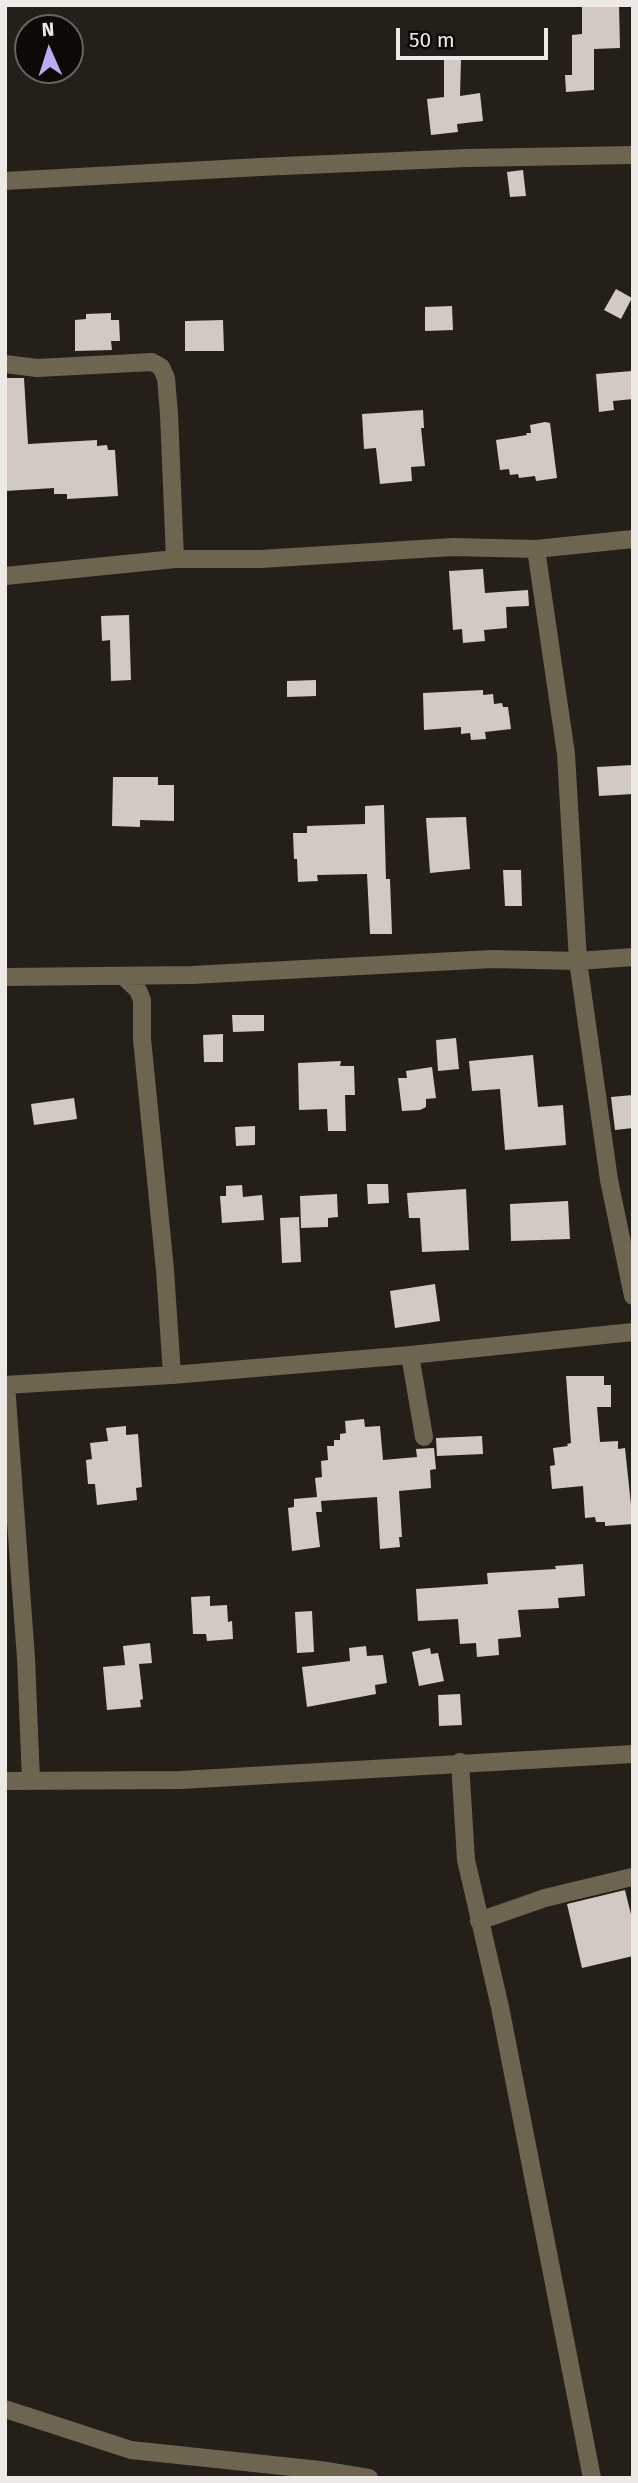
<!DOCTYPE html>
<html>
<head>
<meta charset="utf-8">
<style>
  body { margin:0 }
  #map { position:relative; width:638px; height:2483px; overflow:hidden; background:#241f19; font-family:"Fira Sans",sans-serif }
  canvas { display:block }
  .frame { position:absolute; inset:0; border:7px solid #edeae6; pointer-events:none }
  .north { position:absolute; left:14px; top:14px; width:70px; height:70px; box-sizing:border-box; background:#0c0907; border:2px solid #666360; border-radius:50%; rotate:357deg; font-size:19px; font-weight:700; line-height:28px; text-align:center; color:#edeae6 }
  .north::after { content:''; display:block; margin:auto; width:24px; height:32px; background:#bea9f5; clip-path:polygon(50% 0,100% 100%,50% 72%,0 100%) }
  .scale { position:absolute; left:396px; top:28px; width:152px; height:32px; box-sizing:border-box; border:4px solid #edeae6; border-top:0; padding-left:9px; font-size:21px; line-height:24px; white-space:nowrap; color:#edeae6; -webkit-text-stroke:5px #0c0907; paint-order:stroke }
</style>
</head>
<body>
<div id="map">
<canvas width="638" height="2483"></canvas>
<div class="frame"></div>
<div class="north">N</div>
<div class="scale">50 m</div>
</div>
<script>
const g = document.querySelector('canvas').getContext('2d');
g.lineJoin = 'round';
function paint(path, color) { g.fillStyle = color; g.fill(path, 'evenodd'); }
const poly = rows => new Path2D(rows.map(r => 'M' + r).join(''));
function trace(path, color, width, dash) { g.strokeStyle = color; g.lineWidth = width; g.lineCap = dash ? 'butt' : 'round'; g.setLineDash(dash || []); g.stroke(path); }
paint(poly([
  [582,5,619,5,620,48,594,49,594,90,566,92,565,75,572,75,572,35,582,34],
  [444,58,461,59,460,96,480,93,483,121,457,124,458,132,431,135,427,99,444,97],
  [523,170,526,196,510,197,507,172],
  [616,289,632,298,621,319,604,310],
  [452,306,453,330,425,331,425,307],
  [111,313,111,320,119,320,120,341,111,341,112,350,75,351,75,320,86,319,86,314],
  [223,320,224,351,185,351,185,321],
  [632,371,633,399,613,401,614,410,599,412,596,374],
  [5,378,24,378,28,444,97,440,97,446,107,445,108,450,115,450,118,496,67,499,67,494,54,494,54,488,5,491],
  [423,410,424,428,421,428,425,466,411,467,412,481,380,484,376,448,364,449,362,414],
  [545,422,550,423,557,478,536,481,535,476,519,478,518,474,510,475,509,469,500,470,496,440,527,435,526,433,531,433,530,425],
  [483,569,485,593,528,590,529,606,506,607,507,628,484,630,485,641,463,643,462,629,453,630,449,571],
  [129,615,131,680,111,681,110,640,102,641,101,616],
  [316,680,316,696,287,697,287,681],
  [483,690,483,695,493,694,494,704,502,703,503,707,508,707,511,729,485,732,486,739,471,740,470,733,461,734,461,727,424,730,423,693],
  [633,765,633,794,599,796,597,767],
  [113,777,158,777,158,785,174,785,174,821,140,820,140,827,112,826],
  [384,805,386,879,390,879,392,934,370,934,367,874,317,875,318,881,298,882,297,859,294,859,293,833,307,833,307,826,365,824,365,806],
  [466,817,470,869,430,873,426,818],
  [503,870,521,870,522,906,505,906],
  [232,1015,264,1015,264,1031,233,1032],
  [223,1034,223,1062,204,1062,203,1035],
  [456,1038,459,1069,438,1071,436,1040],
  [533,1055,538,1107,563,1105,566,1145,505,1150,500,1089,472,1091,469,1061],
  [341,1061,340,1066,354,1066,355,1095,345,1095,346,1131,328,1131,327,1109,299,1110,298,1063],
  [432,1067,436,1098,426,1099,426,1107,420,1110,402,1111,398,1078,407,1078,406,1071],
  [633,1095,633,1128,615,1130,611,1097],
  [74,1098,77,1119,34,1125,31,1104],
  [255,1126,255,1145,236,1146,235,1127],
  [367,1184,388,1184,389,1203,368,1204],
  [242,1185,243,1197,262,1195,264,1220,222,1223,220,1196,226,1196,226,1186],
  [466,1189,469,1250,422,1252,420,1218,409,1218,407,1193],
  [337,1194,338,1217,328,1218,328,1227,301,1228,300,1196],
  [568,1201,570,1239,511,1241,510,1204],
  [299,1217,301,1262,282,1263,280,1218],
  [435,1284,440,1321,395,1328,390,1291],
  [566,1376,604,1376,604,1385,611,1385,611,1407,597,1407,600,1442,618,1441,618,1449,625,1448,633,1524,605,1526,605,1522,596,1522,595,1517,585,1518,583,1486,552,1489,550,1466,555,1465,553,1448,568,1446,567,1444,571,1443],
  [364,1419,365,1427,380,1426,383,1460,417,1457,416,1449,434,1448,436,1469,430,1470,431,1488,399,1491,402,1537,399,1537,400,1547,380,1549,377,1497,321,1501,322,1512,316,1512,320,1547,292,1551,288,1508,294,1507,294,1499,317,1497,315,1478,322,1477,321,1461,328,1460,327,1446,334,1446,334,1440,340,1440,340,1434,346,1433,345,1421],
  [126,1426,126,1435,138,1434,142,1487,136,1488,137,1500,97,1505,95,1484,88,1484,86,1460,92,1459,90,1443,108,1441,106,1428],
  [482,1436,483,1454,437,1456,436,1438],
  [583,1564,585,1596,558,1598,559,1608,518,1610,521,1637,498,1639,499,1655,477,1657,476,1643,460,1644,458,1619,418,1621,416,1589,488,1584,487,1573,556,1569,555,1566],
  [210,1596,210,1606,227,1605,228,1622,232,1621,233,1639,207,1641,206,1634,193,1634,191,1597],
  [312,1611,314,1652,297,1653,295,1612],
  [150,1643,152,1663,139,1664,143,1699,140,1700,141,1707,107,1710,103,1667,125,1665,123,1646],
  [366,1646,367,1656,383,1655,387,1683,375,1685,376,1694,307,1707,302,1667,350,1661,349,1648],
  [430,1648,431,1654,438,1653,444,1681,419,1686,412,1652],
  [460,1694,462,1725,439,1726,438,1695],
  [625,1890,633,1923,633,1956,582,1968,567,1904]
]), '#d3c9c4');
trace(poly([
  [5,181,260,167,467,158,633,155],
  [5,364,37,368,152,362,161,367,166,378,169,414,175,559],
  [536,549,566,754,578,961,609,1180,633,1296],
  [5,576,175,559,261,559,453,547,536,549,633,539],
  [123,976,138,990,142,1000,142,1039,165,1270,172,1375],
  [5,977,192,975,492,959,578,961,633,957],
  [410,1355,424,1437],
  [5,1385,172,1375,410,1355,633,1332],
  [6,1385,26,1658,31,1780],
  [460,1762,466,1860,500,2007,592,2478],
  [5,1781,181,1780,633,1754],
  [479,1921,545,1898,632,1877],
  [5,2409,131,2450,320,2470,369,2478]
]), '#6d6550', 18);
</script>
</body>
</html>
